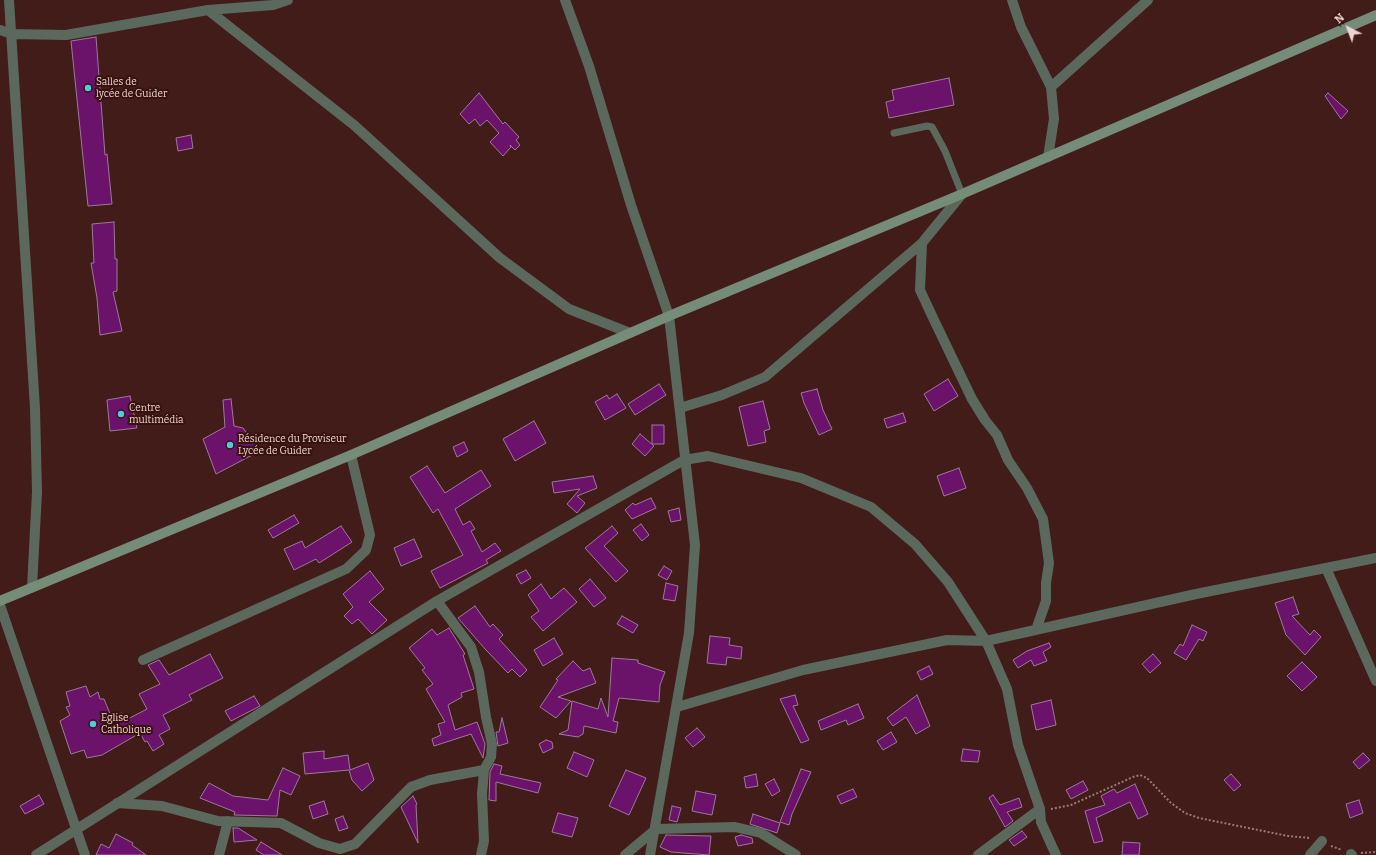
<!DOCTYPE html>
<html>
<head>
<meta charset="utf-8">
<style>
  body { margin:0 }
  #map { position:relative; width:1376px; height:855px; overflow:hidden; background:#421c18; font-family:Bitter,serif }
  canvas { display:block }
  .north { position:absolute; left:1328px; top:8px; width:40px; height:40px; -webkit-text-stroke:3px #37120f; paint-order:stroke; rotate:318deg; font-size:11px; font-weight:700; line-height:16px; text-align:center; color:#eed4d0 }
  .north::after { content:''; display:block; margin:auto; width:14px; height:18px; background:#eed4d0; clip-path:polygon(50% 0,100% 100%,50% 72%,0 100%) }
</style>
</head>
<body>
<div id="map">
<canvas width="1376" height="855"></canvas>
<div class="north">N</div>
</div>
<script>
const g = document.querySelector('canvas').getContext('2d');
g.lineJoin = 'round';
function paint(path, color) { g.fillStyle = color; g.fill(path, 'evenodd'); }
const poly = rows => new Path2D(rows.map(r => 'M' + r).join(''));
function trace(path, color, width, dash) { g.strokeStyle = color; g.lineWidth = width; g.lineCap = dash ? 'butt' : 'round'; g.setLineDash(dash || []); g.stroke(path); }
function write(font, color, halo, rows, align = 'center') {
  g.font = font + ' Bitter,serif'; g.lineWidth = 4; g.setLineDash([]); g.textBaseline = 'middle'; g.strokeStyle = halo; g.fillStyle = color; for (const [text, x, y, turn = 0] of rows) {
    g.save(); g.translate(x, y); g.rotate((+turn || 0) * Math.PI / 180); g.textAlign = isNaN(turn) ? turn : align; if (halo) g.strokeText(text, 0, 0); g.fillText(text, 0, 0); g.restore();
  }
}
const building = poly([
  [96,37,105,155,107,154,112,204,88,206,71,41,96,37],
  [949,78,954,105,889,118,886,102,894,100,892,90,949,78],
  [479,93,503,124,505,122,519,137,516,140,520,145,515,150,510,145,511,147,503,156,490,142,499,133,487,120,480,126,475,119,469,124,460,114,479,93],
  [1328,93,1348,111,1341,119,1325,96,1328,93],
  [191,135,193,148,178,151,176,138,191,135],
  [114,222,115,259,117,259,117,291,113,292,122,331,100,335,97,298,91,263,94,263,92,224,114,222],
  [948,379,958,396,934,411,924,394,948,379],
  [659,384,666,395,635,415,628,404,659,384],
  [817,389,823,410,832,429,819,435,804,403,801,393,817,389],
  [617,394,626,408,605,420,595,402,607,395,609,399,617,394],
  [130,396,137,428,110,431,107,400,130,396],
  [231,399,234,426,243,428,260,451,216,474,203,439,225,427,223,400,231,399],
  [763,401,770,429,764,431,766,442,748,446,739,407,763,401],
  [903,413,906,422,887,428,884,419,903,413],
  [534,421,546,443,515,461,503,439,534,421],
  [652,425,664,425,664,444,652,444,652,425],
  [640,434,654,446,645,456,632,444,640,434],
  [464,442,468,451,457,457,453,447,464,442],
  [427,466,445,493,481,470,491,486,455,509,463,525,470,521,475,529,471,531,482,552,495,543,501,551,486,560,488,563,440,588,431,571,463,555,438,509,433,513,410,477,427,466],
  [959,468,966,488,944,496,937,476,959,468],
  [593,476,597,488,577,496,585,503,577,513,567,504,580,489,554,493,552,482,593,476],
  [651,498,656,508,632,519,625,510,633,503,635,505,651,498],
  [679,508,681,520,671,522,668,511,679,508],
  [294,515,299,523,273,538,268,530,294,515],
  [641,524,649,535,642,541,633,530,641,524],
  [341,526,352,542,319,563,316,559,294,570,284,549,302,541,305,548,341,526],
  [612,526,618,533,604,546,628,571,616,582,585,548,612,526],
  [414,539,422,557,401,566,394,548,414,539],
  [664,566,672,571,667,580,658,575,664,566],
  [526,570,531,578,521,584,516,575,526,570],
  [370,571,384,589,369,602,387,620,372,634,358,619,352,624,344,616,353,607,343,594,370,571],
  [590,579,606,598,594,607,579,589,590,579],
  [666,583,678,586,675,601,663,599,666,583],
  [541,584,551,599,564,588,577,602,543,631,531,617,539,611,528,595,541,584],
  [1293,597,1299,614,1292,616,1310,635,1314,630,1321,637,1305,655,1286,635,1275,603,1293,597],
  [475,606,490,627,493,624,503,635,499,639,527,670,520,677,512,669,508,673,486,650,458,618,475,606],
  [622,616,638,625,633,633,617,624,622,616],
  [1192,625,1207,632,1203,641,1199,639,1186,660,1174,653,1180,644,1183,646,1192,625],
  [449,628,465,654,463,655,474,689,461,693,462,697,448,705,455,730,477,722,485,744,483,758,471,734,434,746,432,739,441,735,438,724,445,722,426,689,433,684,422,670,425,668,409,648,432,629,437,635,449,628],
  [710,636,730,638,729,645,742,647,741,659,727,657,726,665,707,663,710,636],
  [554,638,563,654,543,666,534,650,554,638],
  [1049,643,1051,647,1043,652,1047,661,1034,666,1031,660,1018,668,1013,660,1027,651,1049,643],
  [210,654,223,678,189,695,192,700,163,715,170,729,159,735,164,744,153,751,147,741,145,742,140,733,102,755,87,758,84,750,71,754,60,721,70,715,66,707,70,706,66,692,86,686,90,697,98,692,100,699,104,699,111,716,122,713,124,721,147,709,139,694,160,684,148,665,159,660,169,675,210,654],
  [1153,654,1161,663,1150,673,1142,664,1153,654],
  [612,658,638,660,638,663,665,672,660,685,659,702,619,698,613,721,618,722,616,733,584,726,583,734,578,737,559,734,568,730,572,701,598,709,601,698,608,717,612,658],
  [573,661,583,671,590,668,596,683,558,697,571,701,556,718,540,707,558,680,556,679,573,661],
  [1302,662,1317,677,1302,691,1287,676,1302,662],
  [929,666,933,674,921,680,917,672,929,666],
  [795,695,798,705,793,706,809,740,801,743,780,699,795,695],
  [917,695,930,726,916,734,906,717,893,726,887,718,917,695],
  [254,696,260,706,231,721,225,711,254,696],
  [1051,700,1056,725,1036,730,1031,705,1051,700],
  [858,704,864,718,848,725,846,720,821,730,818,721,858,704],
  [502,718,508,743,498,746,496,732,499,732,502,718],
  [697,728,705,737,693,747,685,738,697,728],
  [891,732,897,742,883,750,877,741,891,732],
  [546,740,552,742,553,748,543,753,539,744,546,740],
  [963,749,980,751,978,762,961,761,963,749],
  [324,751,324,759,348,755,350,770,368,763,374,780,362,791,352,780,349,770,305,774,303,753,324,751],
  [574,752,594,760,587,777,567,768,574,752],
  [1363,753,1370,760,1359,769,1353,762,1363,753],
  [494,764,502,766,500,774,541,783,538,793,496,782,496,801,489,800,490,772,494,764],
  [283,768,300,776,291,795,280,790,277,816,234,815,235,812,200,798,209,783,233,796,268,800,283,768],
  [801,769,811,772,792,814,789,825,780,822,801,769],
  [626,770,646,778,629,815,609,806,626,770],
  [756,774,758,786,746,788,744,777,756,774],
  [1231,774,1241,785,1234,791,1224,780,1231,774],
  [774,779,780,791,772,796,765,784,774,779],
  [1083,781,1088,790,1071,799,1066,790,1083,781],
  [1135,784,1148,814,1138,819,1130,802,1096,818,1103,841,1094,843,1085,811,1105,805,1101,796,1114,789,1117,793,1135,784],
  [853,789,857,797,841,804,837,796,853,789],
  [696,791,716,795,712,815,692,811,696,791],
  [39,795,44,804,25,814,20,806,39,795],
  [993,795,1000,805,1019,798,1022,807,1007,812,1013,821,1005,827,989,798,993,795],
  [413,796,417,804,416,805,418,843,401,807,413,796],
  [1359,800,1363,813,1350,818,1346,804,1359,800],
  [324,801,328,814,313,819,309,806,324,801],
  [672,806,681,808,677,822,669,820,672,806],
  [558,813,578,818,572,837,552,832,558,813],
  [753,814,780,823,777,833,750,824,753,814],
  [343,816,348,828,339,831,335,819,343,816],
  [233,828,238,828,257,840,234,842,233,828],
  [1022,831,1027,837,1014,846,1009,840,1022,831],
  [116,834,133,843,132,845,146,855,96,855,101,844,109,848,116,834],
  [666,835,711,836,709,855,671,852,660,847,666,835],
  [741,835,752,838,753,843,738,846,735,837,741,835],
  [261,842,282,855,264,855,256,850,261,842],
  [1123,842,1140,843,1139,855,1122,855,1123,842]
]);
paint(building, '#6b126b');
trace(building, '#9b7a99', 1);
trace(poly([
  [1051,809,1071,805,1133,777,1140,775,1147,778,1171,803,1185,813,1199,818,1288,836,1310,838],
  [1331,846,1342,850],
  [1361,853,1376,852]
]), '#9a7a76', 2, [2, 2]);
trace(poly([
  [894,133,927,126,932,127,945,151,962,194]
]), '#5a695c', 7);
trace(poly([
  [9,0,35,408,37,492,32,587],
  [565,0,589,66,631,205,669,316,695,545,689,633,650,855],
  [1012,0,1021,27,1051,87,1054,119,1048,157],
  [208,10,354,125,500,258,569,309,630,333],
  [0,30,12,34,66,35,208,10,273,5,288,0],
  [1051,87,1148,0],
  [922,243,920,290,934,320,972,399,985,420,997,435,1008,460,1027,488,1043,519,1049,563,1046,583,1046,601,1036,630],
  [680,408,722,395,765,377,922,243,962,194],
  [1326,568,1376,681],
  [437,601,471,647,479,672,486,717,492,744,491,757,484,770,482,794,484,841,481,855],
  [0,605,85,855],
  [143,660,346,569,366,550,370,535,351,455],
  [677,707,803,670,947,640,986,641,1196,594,1376,558],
  [117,803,162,806,218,821,281,823,319,843,340,849,355,844,411,787,430,780,484,770],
  [1351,854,1352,855],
  [36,855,437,601,684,460,708,456,801,478,871,507,915,544,948,582,986,641,1007,689,1018,745,1040,809,1041,822,1056,855],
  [219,855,228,821],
  [625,855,656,829,735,827,761,833,796,855],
  [978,855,1040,809],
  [1310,855,1322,841]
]), '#5a695c', 10);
trace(poly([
  [0,601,351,455,669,316,962,194,1376,15]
]), '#758d78', 10);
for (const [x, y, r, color] of [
  [88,88,4,"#53cadc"],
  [121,414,4,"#53cadc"],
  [230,445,4,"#53cadc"],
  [93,724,4,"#53cadc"]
]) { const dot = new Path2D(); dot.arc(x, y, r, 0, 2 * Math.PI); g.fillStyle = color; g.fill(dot); trace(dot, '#37120f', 1.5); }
write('10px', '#eed4d0', '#37120f', [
  ["Salles de",96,82],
  ["lycée de Guider",96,94],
  ["Centre",129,408],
  ["multimédia",129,420],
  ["Résidence du Proviseur",238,439],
  ["Lycée de Guider",238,451],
  ["Eglise",101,718],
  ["Catholique",101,730]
], 'left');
</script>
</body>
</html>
